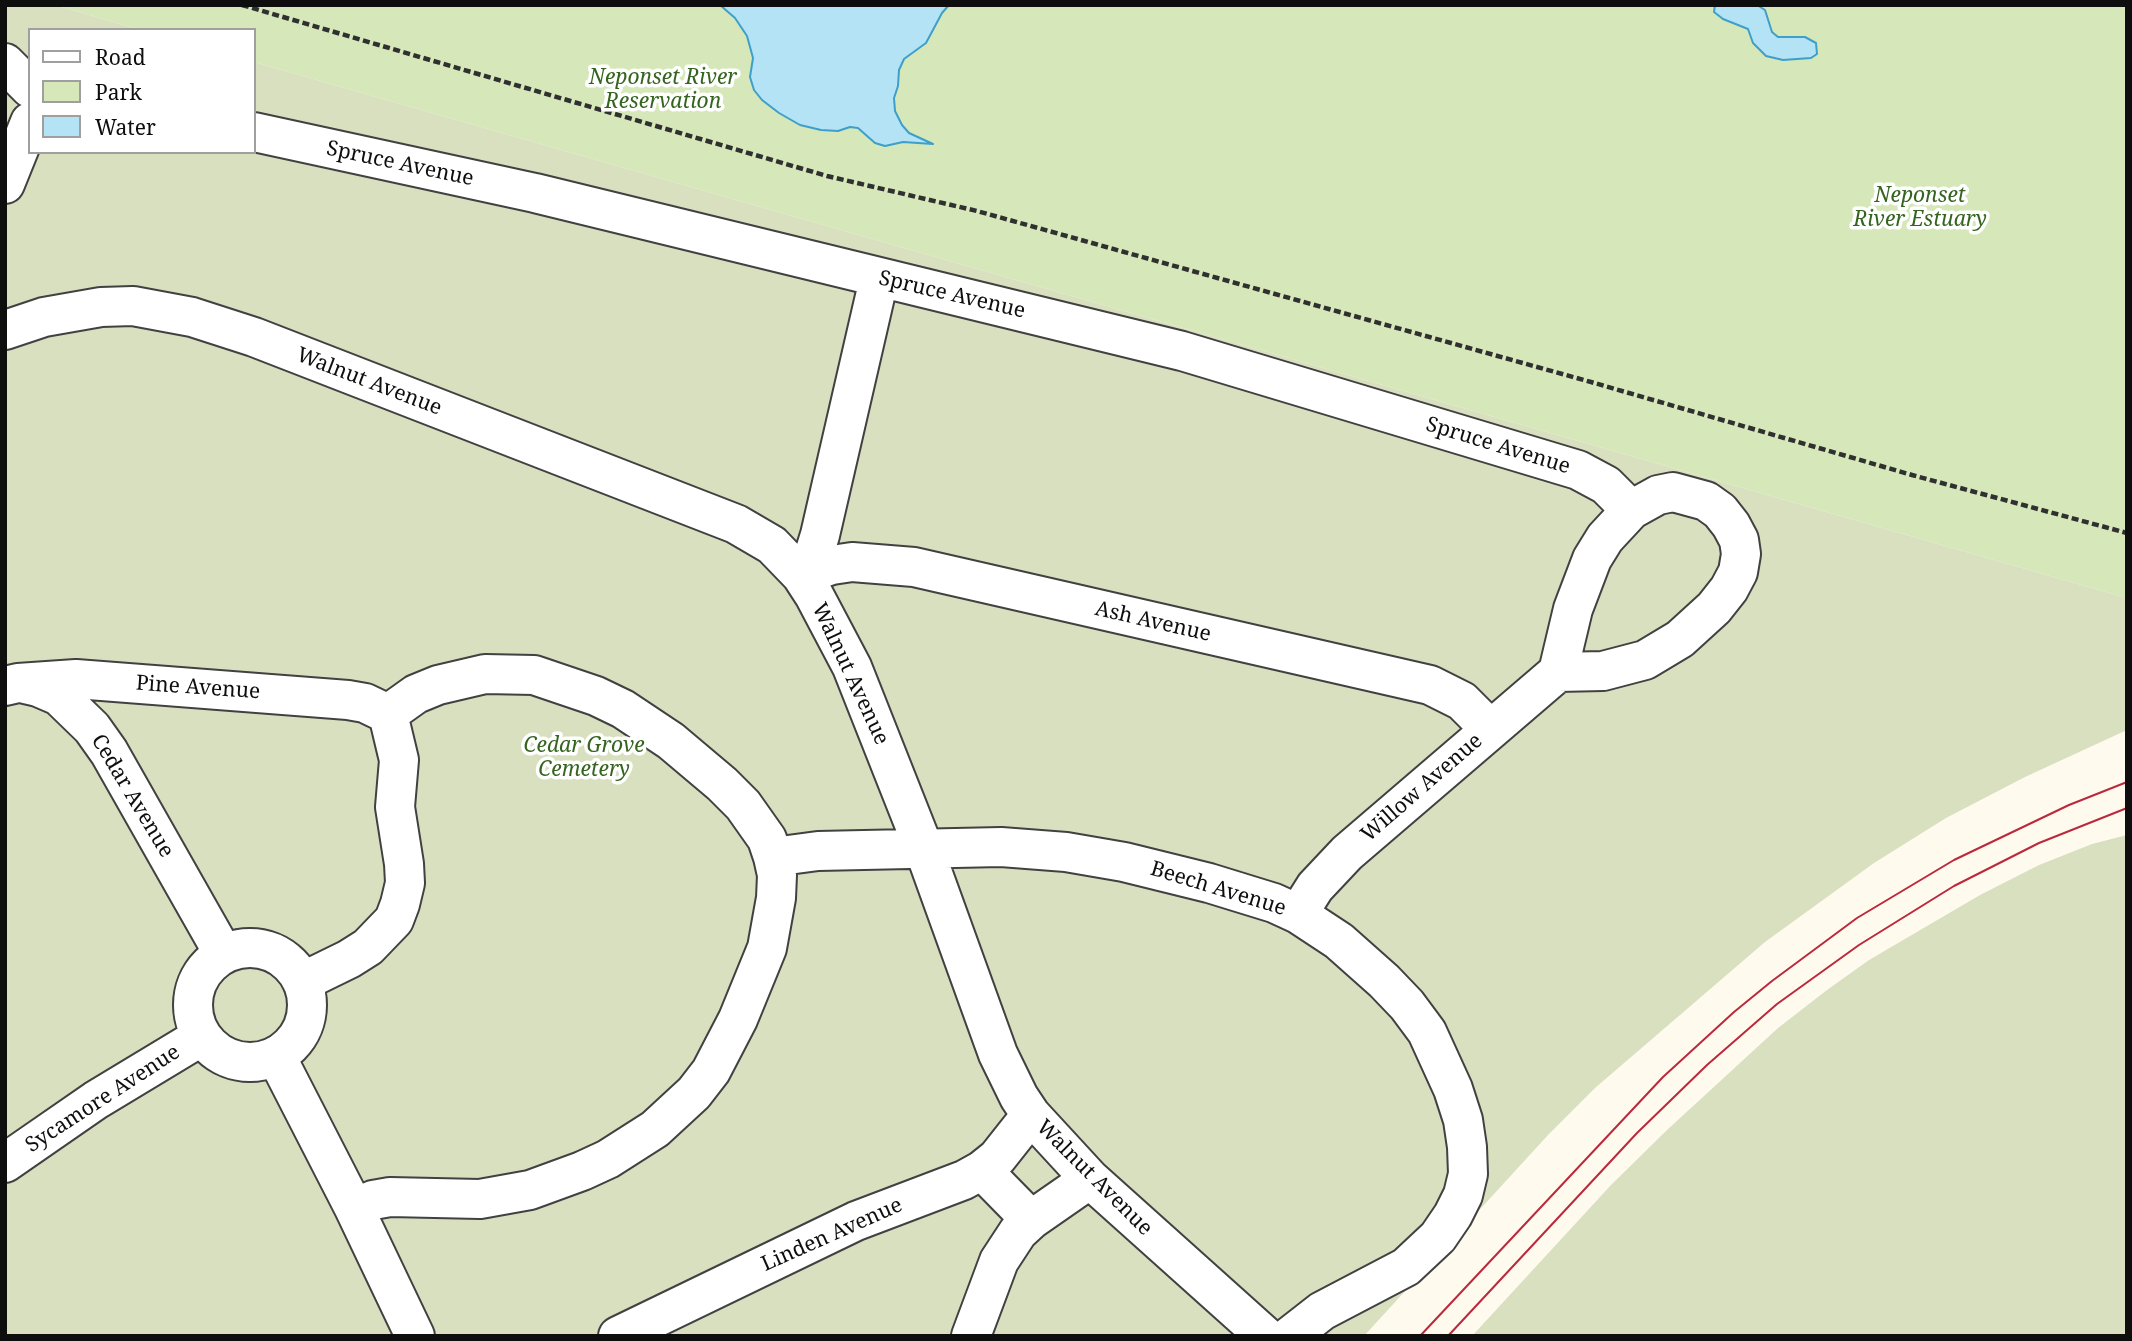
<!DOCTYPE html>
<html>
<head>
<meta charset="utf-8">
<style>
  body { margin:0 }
  #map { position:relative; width:2132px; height:1341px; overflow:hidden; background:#fffaee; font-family:"Noto Serif",serif }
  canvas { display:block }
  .frame { position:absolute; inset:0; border:7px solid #0e0e0e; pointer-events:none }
  .legend { position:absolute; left:28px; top:28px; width:228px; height:126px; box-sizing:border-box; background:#fff; border:2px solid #9f9f9f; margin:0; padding:9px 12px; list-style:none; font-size:21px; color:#0e0e0e }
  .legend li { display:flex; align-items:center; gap:14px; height:35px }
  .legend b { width:35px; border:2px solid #9f9f9f }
</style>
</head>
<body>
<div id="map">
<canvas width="2132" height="1341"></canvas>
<div class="frame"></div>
<ul class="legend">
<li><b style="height:9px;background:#fff"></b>Road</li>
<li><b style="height:19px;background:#d6e8b9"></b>Park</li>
<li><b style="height:19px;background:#b4e3f5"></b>Water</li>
</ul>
</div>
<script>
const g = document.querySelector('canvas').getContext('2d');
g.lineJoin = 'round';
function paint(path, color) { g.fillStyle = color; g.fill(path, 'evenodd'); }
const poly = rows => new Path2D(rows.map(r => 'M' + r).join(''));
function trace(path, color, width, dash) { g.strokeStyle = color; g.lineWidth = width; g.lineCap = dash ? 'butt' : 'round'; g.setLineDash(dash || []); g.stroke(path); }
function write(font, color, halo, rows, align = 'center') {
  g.font = font + ' "Noto Serif",serif'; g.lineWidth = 7; g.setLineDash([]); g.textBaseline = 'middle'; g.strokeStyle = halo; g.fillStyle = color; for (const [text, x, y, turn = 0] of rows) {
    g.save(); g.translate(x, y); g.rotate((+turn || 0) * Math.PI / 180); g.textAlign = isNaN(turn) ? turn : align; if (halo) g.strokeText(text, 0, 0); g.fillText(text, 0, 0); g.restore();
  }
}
paint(poly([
  [55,5,2127,5,2127,598,254,62,254,30,141,30]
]), '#d6e8b9');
paint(poly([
  [5,5,55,5,141,30,30,30,30,152,254,152,254,62,2127,598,2127,730,2025,777,1946,818,1874,863,1765,942,1595,1088,1548,1135,1364,1336,5,1336],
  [2127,835,2127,1336,1472,1336,1611,1185,1667,1130,1778,1028,1827,990,1869,960,1980,895,2039,865,2092,844]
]), '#d9e0c0');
const water = poly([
  [720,5,949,5,942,13,926,43,904,59,899,70,898,86,894,98,895,111,902,125,909,133,933,144,903,142,885,146,875,143,858,128,850,127,838,131,821,130,800,125,779,113,762,100,754,90,750,77,753,58,747,36,735,18,720,5],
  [1715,5,1757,5,1765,10,1772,32,1778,37,1805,37,1816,43,1817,54,1811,58,1783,60,1766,56,1753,43,1748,29,1723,19,1714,12,1715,5]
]);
paint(water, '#b4e3f5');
trace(water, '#3d9fca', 2);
const minor = poly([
  [5,63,30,88],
  [254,132,535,193,1182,351,1578,470,1606,485,1631,510],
  [5,184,30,122],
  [5,330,44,317,101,307,133,306,192,317,254,337,736,524,772,545,801,575,814,595,852,667,924,849,998,1054,1019,1097,1031,1115,1090,1179,1265,1336],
  [801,575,832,565,852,562,914,567,1430,685,1462,701,1490,729],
  [801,575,815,551,820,535,879,279],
  [25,684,38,687,59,696,92,728,109,752,223,953],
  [5,686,18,683,76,679,348,700,365,703,388,714],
  [773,857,818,851,1001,847,1066,852,1124,862,1209,883,1274,903,1298,914,1339,941,1384,981,1407,1005,1427,1032,1453,1089,1463,1120,1467,1147,1468,1174,1463,1195,1453,1215,1438,1237,1406,1267,1322,1311,1290,1336],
  [1298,914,1315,887,1347,853,1558,672,1573,609,1592,559,1605,538,1631,510,1658,495,1673,492,1706,501,1720,511,1731,525,1739,540,1741,554,1738,572,1729,589,1714,608,1680,639,1645,660,1603,671,1558,672],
  '193 1005a57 57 0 1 1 114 0a57 57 0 1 1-114 0Z',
  [302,982,349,959,368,947,394,920,400,904,405,883,404,864,395,807,399,760,388,714],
  [276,1056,354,1208,415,1336],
  [5,1163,96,1100,202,1036],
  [982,1170,1031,1220],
  [354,1208,373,1200,390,1197,480,1199,530,1190,582,1171,608,1159,655,1129,694,1093,711,1071,738,1019,767,948,776,898,777,875,773,857,767,839,743,805,722,784,671,741,623,709,596,696,534,675,485,674,438,685,416,694,388,714],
  [618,1336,856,1221,964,1180,982,1170,997,1158,1031,1115],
  [971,1336,999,1261,1018,1232,1031,1220,1090,1179]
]);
trace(minor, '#414141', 42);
trace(poly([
  [242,5,827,176,977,211,1591,382,1912,475,2127,533]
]), '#303030', 4.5, [7, 3.5]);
trace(minor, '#fff', 38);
trace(poly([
  [1420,1336,1663,1077,1734,1012,1772,981,1857,918,1954,860,2069,805,2127,782],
  [1448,1336,1637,1133,1707,1065,1777,1004,1859,945,1954,886,2039,843,2127,808]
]), '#ba293d', 2);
write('italic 21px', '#34641f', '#fff', [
  ["Neponset River",663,78],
  ["Reservation",663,102],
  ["Neponset",1920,196],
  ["River Estuary",1920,220],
  ["Cedar Grove",584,746],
  ["Cemetery",584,770]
]);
write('21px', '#0e0e0e', '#fff', [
  ["Spruce Avenue",400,164,12],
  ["Spruce Avenue",952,295,13],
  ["Walnut Avenue",369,382,21],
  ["Spruce Avenue",1498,446,17],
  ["Ash Avenue",1153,622,13],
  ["Walnut Avenue",850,674,65],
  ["Pine Avenue",198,688,4],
  ["Willow Avenue",1422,788,-41],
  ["Cedar Avenue",132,796,59],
  ["Beech Avenue",1218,889,17],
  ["Sycamore Avenue",103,1099,-33],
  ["Walnut Avenue",1094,1178,45],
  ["Linden Avenue",832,1235,-24]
]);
</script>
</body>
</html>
